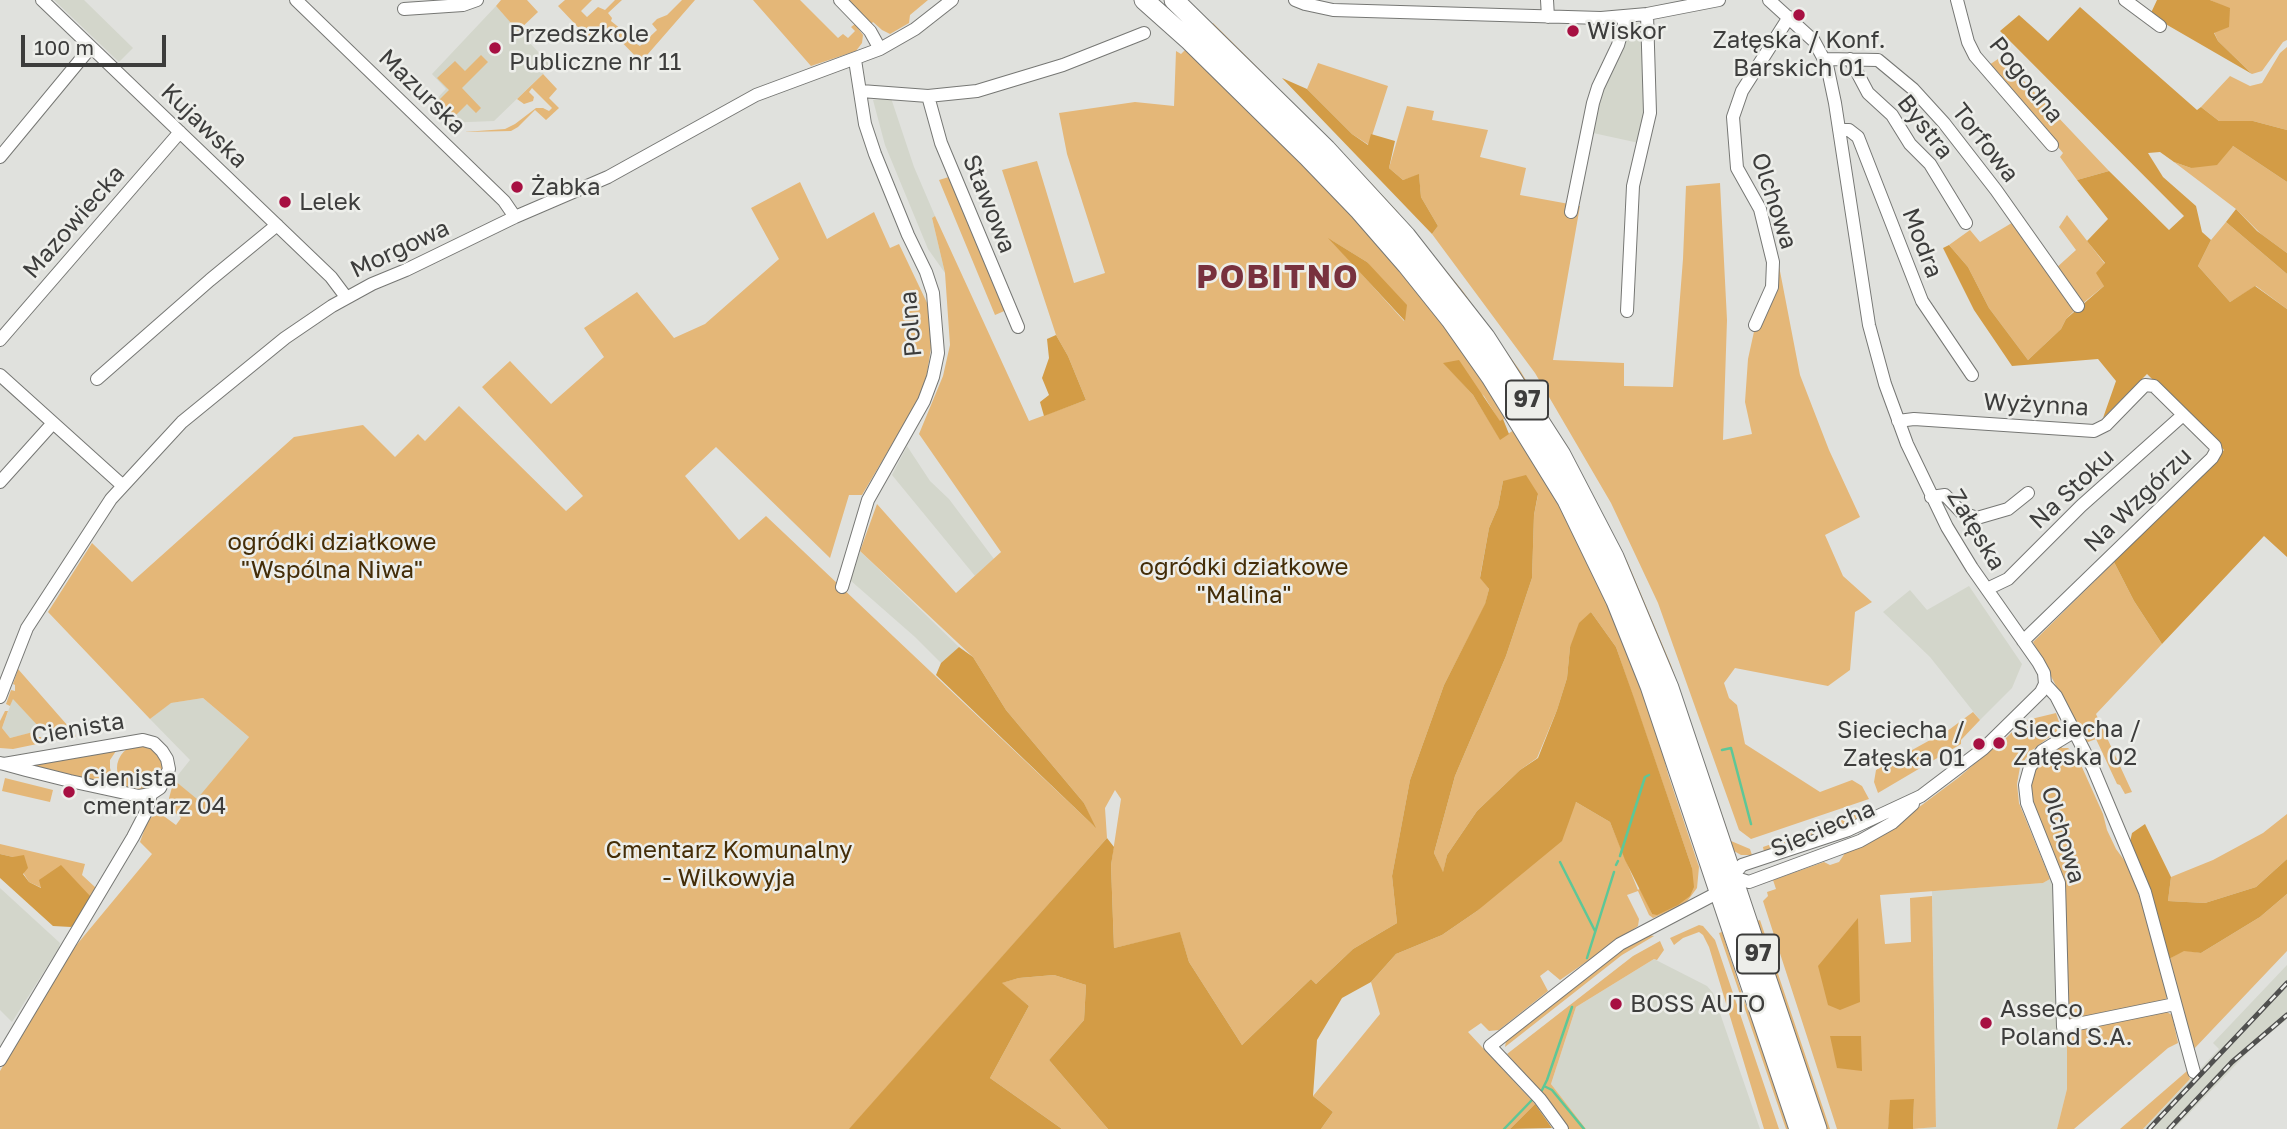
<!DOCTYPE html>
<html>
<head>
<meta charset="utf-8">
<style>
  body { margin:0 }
  #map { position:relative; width:2287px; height:1129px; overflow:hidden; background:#e0e1dd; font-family:"Golos Text",sans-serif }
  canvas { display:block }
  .scale { position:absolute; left:21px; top:35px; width:145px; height:32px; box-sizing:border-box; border:4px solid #3d3d3c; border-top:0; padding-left:9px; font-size:21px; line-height:24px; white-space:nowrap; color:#3d3d3c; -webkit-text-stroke:5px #edeeea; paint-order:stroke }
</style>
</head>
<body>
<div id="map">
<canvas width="2287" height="1129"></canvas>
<div class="scale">100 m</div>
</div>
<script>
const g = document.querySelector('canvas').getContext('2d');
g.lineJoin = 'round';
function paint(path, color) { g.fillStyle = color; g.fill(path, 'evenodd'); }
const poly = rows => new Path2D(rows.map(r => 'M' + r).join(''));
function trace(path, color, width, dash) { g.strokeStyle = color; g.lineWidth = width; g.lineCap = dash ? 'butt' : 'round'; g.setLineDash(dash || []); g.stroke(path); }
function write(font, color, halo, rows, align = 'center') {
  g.font = font + ' "Golos Text",sans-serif'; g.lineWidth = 5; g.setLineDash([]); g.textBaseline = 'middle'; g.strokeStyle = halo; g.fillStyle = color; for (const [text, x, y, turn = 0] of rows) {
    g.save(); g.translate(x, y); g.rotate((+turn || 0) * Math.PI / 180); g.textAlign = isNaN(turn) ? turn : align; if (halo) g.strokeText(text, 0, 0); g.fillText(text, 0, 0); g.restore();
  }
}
paint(poly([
  [54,0,84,0,133,48,119,62],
  [496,6,551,66,494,121,444,123,428,108,446,89,432,74],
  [1644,22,1647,112,1639,143,1593,133,1603,90,1632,24],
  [891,98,914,167,935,216,932,218,945,273,928,249,885,145,873,100],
  [907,446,930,481,949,499,994,559,975,576,892,475],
  [860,551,959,647,941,663,915,637,850,580],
  [1969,586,2022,664,2012,688,1980,720,1930,657,1883,612,1910,590,1927,610],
  [13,698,42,730,10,738,2,728],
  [203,698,249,737,197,800,174,780,190,760,150,719,170,703],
  [2050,879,2063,882,2068,1022,2067,1089,2057,1129,1917,1129,1936,1126,1932,891,2043,883],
  [0,888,60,943,59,948,12,1022,0,1010],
  [1654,959,1707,986,1713,993,1760,1129,1586,1129,1551,1084,1576,1007],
  [2287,965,2287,1019,2251,1049,2174,1129,2143,1129,2219,1049,2213,1043]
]), '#d3d6cb');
paint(poly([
  [501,0,527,0,538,12,518,31,496,6],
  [565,0,592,0,581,11,587,17,598,7,605,10,615,0,622,0,608,13,612,18,611,21,627,34,627,38,632,43,635,43,640,46,657,30,652,24,657,19,667,15,682,0,695,0,641,62,613,33,607,39,600,32,591,41,558,6],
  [753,0,800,0,838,38,843,34,848,38,855,31,851,27,855,24,863,35,862,43,856,51,811,66],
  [847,0,928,0,910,15,909,23,890,34,882,30,873,22,871,24],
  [2210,0,2287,0,2287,40,2283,42,2262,71,2252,74,2218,41,2214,32,2230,9],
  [1213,23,1340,150,1396,210,1462,290,1521,372,1574,459,1627,561,1671,665,1731,841,1750,849,1752,855,1741,855,1734,851,1613,543,1209,26],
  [1188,47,1305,162,1427,301,1509,415,1500,422,1484,396,1444,363,1473,395,1500,439,1517,428,1546,478,1591,566,1649,702,1668,774,1699,867,1697,888,1685,904,1653,918,1649,915,1638,891,1627,895,1639,919,1638,926,1560,980,1548,970,1540,976,1548,991,1499,1030,1489,1031,1481,1023,1468,1032,1535,1104,1510,1129,1321,1129,1333,1112,1313,1096,1380,1014,1371,982,1396,954,1442,935,1477,911,1576,802,1610,822,1638,890,1640,888,1652,914,1692,868,1616,647,1591,612,1570,647,1567,678,1557,710,1537,758,1520,770,1477,811,1447,855,1443,873,1434,853,1455,776,1506,656,1532,578,1534,515,1538,495,1503,481,1498,507,1489,528,1480,577,1489,589,1485,605,1444,685,1410,780,1392,876,1397,923,1353,949,1316,984,1311,979,1242,1045,1189,962,1180,933,1114,948,1111,865,1121,799,1115,790,1105,808,1107,838,850,1129,0,1129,0,1071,74,948,152,854,140,842,145,828,143,825,154,815,161,814,176,825,181,818,171,809,169,798,174,780,197,799,249,737,203,698,171,703,150,719,48,612,92,543,132,582,294,437,363,425,395,457,418,434,425,441,459,406,566,511,583,496,482,387,510,361,551,404,604,357,584,328,637,292,674,338,705,324,779,259,751,208,800,182,827,239,874,212,890,248,899,244,929,307,933,335,926,380,917,402,862,495,849,495,830,558,716,447,685,476,739,540,766,516,1094,826,1084,803,1006,710,973,657,860,551,877,504,956,593,1001,552,919,434,943,376,950,345,945,273,932,218,935,216,1029,421,1086,400,1068,356,1056,335,1002,170,1037,161,1074,283,1105,273,1067,154,1059,113,1135,102,1174,106,1176,51,1181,54],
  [1331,240,1367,262,1405,320,1404,321],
  [2287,47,2287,130,2253,121,2219,121,2201,107,2230,76,2250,86,2262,83,2280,53],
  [481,55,488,62,462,88,481,108,476,113,467,104,452,119,444,121,431,108,449,90,437,78,455,61,465,71],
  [2001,57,2109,171,2077,180,2060,157,2063,153,1989,65],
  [1318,63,1388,86,1369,145,1352,134,1307,89],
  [543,74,557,89,549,98,559,108,546,120,535,110,518,127,511,131,464,132,505,129,515,124,536,108,543,108,549,111,552,108,532,88,529,92,534,97,533,101,524,104,517,99],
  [1407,106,1434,111,1432,120,1488,130,1480,157,1526,168,1520,195,1580,206,1553,360,1624,363,1624,386,1673,387,1683,259,1686,186,1720,183,1727,320,1723,440,1752,434,1745,402,1748,359,1755,327,1772,292,1779,266,1800,375,1829,450,1860,517,1825,535,1843,576,1872,602,1855,612,1850,670,1828,686,1735,668,1724,683,1729,698,1737,705,1745,744,1820,792,1852,780,1862,786,1869,799,1751,839,1739,830,1658,603,1611,503,1535,373,1432,234,1438,226,1421,197,1419,175,1403,180,1389,168],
  [2233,146,2287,182,2287,253,2261,234,2236,209,2174,162,2191,168],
  [952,176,1009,309,995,315,939,180],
  [2067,215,2105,264,2104,286,2082,304,2055,269,2076,250,2059,227],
  [2015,221,2076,309,2066,319,2061,329,2028,360,1989,308,1968,267,1949,245,1970,230,1980,242],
  [2226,222,2287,274,2287,309,2256,286,2230,302,2198,266,2211,240],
  [2114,562,2134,601,2162,644,2096,714,2132,792,2125,794,2120,785,2117,784,2096,739,2088,742,2085,741,2033,642],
  [18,669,75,734,76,737,54,741,44,727,38,726,13,699,10,706,6,704,11,690,15,691,15,685,13,684],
  [5,711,8,711,2,728,10,738,33,732,35,737,41,737,42,743,13,749,0,748,0,721],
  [1973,712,1980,720,1961,740,1961,744,1878,793,1874,782,1876,770,1950,729],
  [2056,713,2059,722,2057,731,2030,752,2020,767,2017,784,2019,803,2050,879,2043,883,1880,895,1885,944,1911,942,1910,898,1932,896,1936,1127,1913,1129,1914,1100,1891,1100,1888,1129,1837,1129,1763,901,1768,896,1767,892,1776,889,1773,880,1824,862,1830,865,1839,862,1845,853,1879,837,1958,778,1993,748,1995,749,2023,721],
  [2061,745,2062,748,2068,748,2077,756,2103,814,2107,830,2116,849,2130,868,2152,935,2167,996,2166,1000,2068,1022,2064,893,2032,802,2031,792,2031,782,2039,762,2045,755],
  '117 768a23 23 0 1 1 46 0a23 23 0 1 1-46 0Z',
  [116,751,110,760,110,768,115,785,28,765],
  [5,778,53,790,50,802,2,791],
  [1871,809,1867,815,1858,819,1764,852,1763,847],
  [2287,814,2287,859,2256,887,2205,903,2168,901,2171,877,2213,860,2263,833],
  [0,844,85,864,82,875,96,888,91,897,42,888,29,882,13,857,0,854],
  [2287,894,2287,951,2193,1050,2169,959,2184,950,2201,953,2260,917],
  [1760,920,1830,1129,1824,1129,1754,922],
  [1699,925,1703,926,1715,940,1779,1129,1764,1129,1709,947,1703,935,1699,932,1683,938,1674,945,1670,938],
  [1722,932,1744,1000,1768,1059,1792,1129,1786,1129,1719,933],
  [1649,935,1654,936,1622,955,1505,1047,1506,1041,1610,958,1633,942],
  [1660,941,1664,950,1657,960,1654,959,1576,1007,1551,1084,1586,1129,1568,1129,1543,1094,1507,1054,1633,956],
  [1054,975,1086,985,1084,1020,1049,1060,1108,1129,1062,1129,990,1078,1029,1006,1001,983,1019,978],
  [2165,1011,2172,1015,2178,1043,2168,1048,2074,1129,2057,1129,2067,1089,2067,1034,2070,1031],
  [2187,1071,2190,1079,2143,1129,2120,1129]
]), '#e4b778');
paint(poly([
  [2157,0,2210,0,2230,8,2229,27,2214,33,2218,41,2252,74,2150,15],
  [2080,7,2197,110,2201,107,2219,121,2253,121,2287,130,2287,182,2233,146,2217,165,2191,168,2174,162,2160,152,2148,153,2163,177,2196,206,2202,232,2211,240,2198,266,2230,302,2255,286,2287,309,2287,557,2264,536,2162,644,2134,601,2114,562,2224,450,2147,374,2103,418,2116,381,2098,359,2012,366,1974,310,1943,248,1949,245,1968,267,1989,308,2028,360,2061,329,2066,319,2104,286,2096,273,2105,263,2087,241,2108,219,2077,180,2109,171,2169,230,2184,216,2000,31,2019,15,2048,41],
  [1282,78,1307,89,1352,134,1368,145,1371,134,1395,141,1389,168,1403,180,1419,174,1421,197,1438,226,1432,234],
  [2236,209,2257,231,2287,253,2287,274,2226,222],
  [1328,238,1367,262,1407,305,1405,321],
  [1056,335,1068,356,1086,400,1044,416,1040,402,1049,395,1042,378,1049,358,1047,339],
  [1459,360,1500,421,1503,419,1509,434,1500,440,1473,395,1443,363],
  [1526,475,1538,494,1534,515,1532,578,1506,656,1455,776,1434,853,1443,872,1447,855,1477,811,1520,770,1538,758,1557,710,1567,678,1570,647,1579,623,1591,612,1616,647,1634,698,1692,868,1694,887,1690,896,1678,905,1657,915,1652,914,1625,860,1610,822,1576,802,1562,841,1477,911,1442,935,1396,954,1371,982,1342,998,1317,1040,1313,1096,1333,1112,1321,1129,1108,1129,1049,1060,1084,1020,1086,985,1054,975,1019,978,1002,983,1029,1006,990,1078,1062,1129,849,1129,1107,838,1114,847,1111,865,1114,948,1180,932,1189,962,1242,1045,1311,979,1316,984,1353,949,1397,923,1392,876,1410,780,1444,685,1485,604,1489,589,1480,578,1489,528,1498,507,1503,481],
  [959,647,973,657,1006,710,1084,803,1096,828,936,675,941,663],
  [2145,824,2171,877,2168,901,2205,903,2256,887,2287,859,2287,894,2260,917,2201,953,2184,951,2169,959,2151,895,2130,842,2132,833],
  [0,854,13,857,24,855,28,868,23,874,29,882,41,888,39,880,61,865,91,897,79,921,71,927,53,926,0,878],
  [1858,918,1860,1002,1840,1010,1828,1005,1818,966],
  [1830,1036,1861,1036,1862,1071,1837,1068],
  [1914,1099,1913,1129,1888,1129,1890,1100],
  [1535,1104,1552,1128,1510,1129]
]), '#d39c46');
trace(poly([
  [1722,750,1731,748,1751,824],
  [1620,856,1645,777,1649,775],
  [1560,862,1595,931],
  [1616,865,1618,861],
  [1587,958,1614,872],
  [1544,1086,1552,1090,1584,1129],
  [1541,1092,1547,1080,1572,1007],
  [1504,1129,1532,1100]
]), '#5ec797', 2.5);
const minor = poly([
  [42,0,331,277,346,297],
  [296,0,504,201,515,217],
  [840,0,870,31,880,49],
  [1295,0,1305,4,1333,10,1601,18,1647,14,1719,0],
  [1547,0,1548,17],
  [1769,0,1814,41,1827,65,1835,103,1869,325,1885,384,1907,444,1947,527,1972,568,2038,662,2044,673,2045,684,2056,696,2093,768,2145,892,2194,1072],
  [1957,0,1968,42,1975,56,2052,145],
  [2125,0,2160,26],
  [404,9,463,5,477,0],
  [1825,59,1878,60,1913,89,1944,123,1996,190,2078,306],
  [1850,59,1868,93,1892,115,1910,144,1930,164,1966,223],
  [861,91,928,96,977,91,1063,65,1144,33],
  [928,96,941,143,1018,327],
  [1839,130,1849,130,1858,137,1922,301,1972,375],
  [0,157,91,47],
  [1571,212,1593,103,1598,87,1618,45,1626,17],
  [1627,311,1633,186,1650,113,1647,14],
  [1755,325,1772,287,1773,262,1760,209,1737,168,1733,117,1742,91,1789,17],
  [0,340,180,132],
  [0,375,122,485],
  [97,379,210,280,277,225],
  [1898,421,1914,419,2094,431,2106,425,2145,385,2154,386,2215,446,2216,451,2212,458,2023,641],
  [0,482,53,423],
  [1931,497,1945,495,1962,513,1977,518,2008,509,2028,493],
  [842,587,868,500,924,401,933,377,938,353,933,293,926,272,908,235,875,154,865,124,855,60],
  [1987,589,2008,579,2081,506,2183,415],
  [0,697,27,628,111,499,182,422,285,338,332,306,372,284,406,270,515,217,608,177,756,95,880,49,915,29,952,0],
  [2075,731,2042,751,2030,767,2025,785,2027,803,2059,883,2063,1027,2175,1004],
  [0,763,4,764,26,770,70,781,139,796,151,794,160,788,169,769,167,759,162,751,154,743,143,740,4,764],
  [1733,877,1749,882,1860,841,1892,823,1913,804],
  [0,1060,133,837,147,810,151,794],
  [1562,1129,1540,1099,1490,1046,1620,944,1719,892,1742,865,1848,830,1921,796,1983,749,2041,692,2045,684]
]);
const primary = poly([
  [1144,0,1190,41,1307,156,1360,211,1407,265,1451,320,1491,377,1567,500,1616,601,1650,686,1799,1129],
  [1174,0,1326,149,1406,236,1485,337,1561,455,1614,557,1669,688,1817,1129]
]);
trace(minor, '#767774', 14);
trace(primary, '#767774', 21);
trace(minor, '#fff', 12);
trace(primary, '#fff', 19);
const rail = poly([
  [2149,1129,2287,983],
  [2169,1129,2232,1062,2287,1015]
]);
trace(rail, '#50504f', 5);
trace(rail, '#edeeea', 2.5, [8]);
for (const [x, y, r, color] of [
  [1799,15,7,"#a71042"],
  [1573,31,7,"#a71042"],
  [495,48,7,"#a71042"],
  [517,187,7,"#a71042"],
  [285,202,7,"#a71042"],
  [1999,743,7,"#a71042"],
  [1979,744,7,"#a71042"],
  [69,792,7,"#a71042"],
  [1616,1004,7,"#a71042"],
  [1986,1023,7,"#a71042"]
]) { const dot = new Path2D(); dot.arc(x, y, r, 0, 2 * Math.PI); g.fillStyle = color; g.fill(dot); trace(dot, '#edeeea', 2.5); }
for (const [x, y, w] of [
  [1527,400,42],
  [1758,954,42]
]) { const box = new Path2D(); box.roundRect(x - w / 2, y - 19.5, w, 39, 5); g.fillStyle = '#edeeea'; g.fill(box); trace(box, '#3d3d3c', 2); }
write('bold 23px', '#3d3d3c', null, [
  ["97",1527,400],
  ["97",1758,954]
]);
write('24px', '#3d3d3c', '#edeeea', [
  ["Wiskor",1587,31],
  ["Przedszkole",509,34],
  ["Publiczne nr 11",509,62],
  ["Załęska / Konf.",1799,40,"center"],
  ["Barskich 01",1799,68,"center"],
  ["Żabka",531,187],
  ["Lelek",299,202],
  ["Sieciecha /",2013,729],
  ["Załęska 02",2013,757],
  ["Sieciecha /",1965,730,"right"],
  ["Załęska 01",1965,758,"right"],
  ["Cienista",83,778],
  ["cmentarz 04",83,806],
  ["BOSS AUTO",1630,1004],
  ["Asseco",2000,1009],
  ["Poland S.A.",2000,1037]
], 'left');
write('24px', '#3d3d3c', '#edeeea', [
  ["Pogodna",2026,80,51],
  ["Mazurska",422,92,44],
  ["Kujawska",204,126,44],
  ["Bystra",1925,127,52],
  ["Torfowa",1985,143,52],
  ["Olchowa",1774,201,72],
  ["Stawowa",989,204,68],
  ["Mazowiecka",74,222,-49],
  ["Modra",1922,243,69],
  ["Morgowa",400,249,-25],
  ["Polna",911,324,-95],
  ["Wyżynna",2036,405,3],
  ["Na Stoku",2072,489,-43],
  ["Na Wzgórzu",2138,500,-44],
  ["Załęska",1976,530,59],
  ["Cienista",78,729,-10],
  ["Sieciecha",1823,829,-23],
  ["Olchowa",2063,835,73]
]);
write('24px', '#442d08', '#edeeea', [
  ["ogródki działkowe",332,542],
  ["\"Wspólna Niwa\"",332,570],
  ["ogródki działkowe",1244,567],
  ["\"Malina\"",1244,595],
  ["Cmentarz Komunalny",729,850],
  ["- Wilkowyja",729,878]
]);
g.letterSpacing = '2px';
write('bold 32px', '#78313e', '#edeeea', [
  ["POBITNO",1278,278]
]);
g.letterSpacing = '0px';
</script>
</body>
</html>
